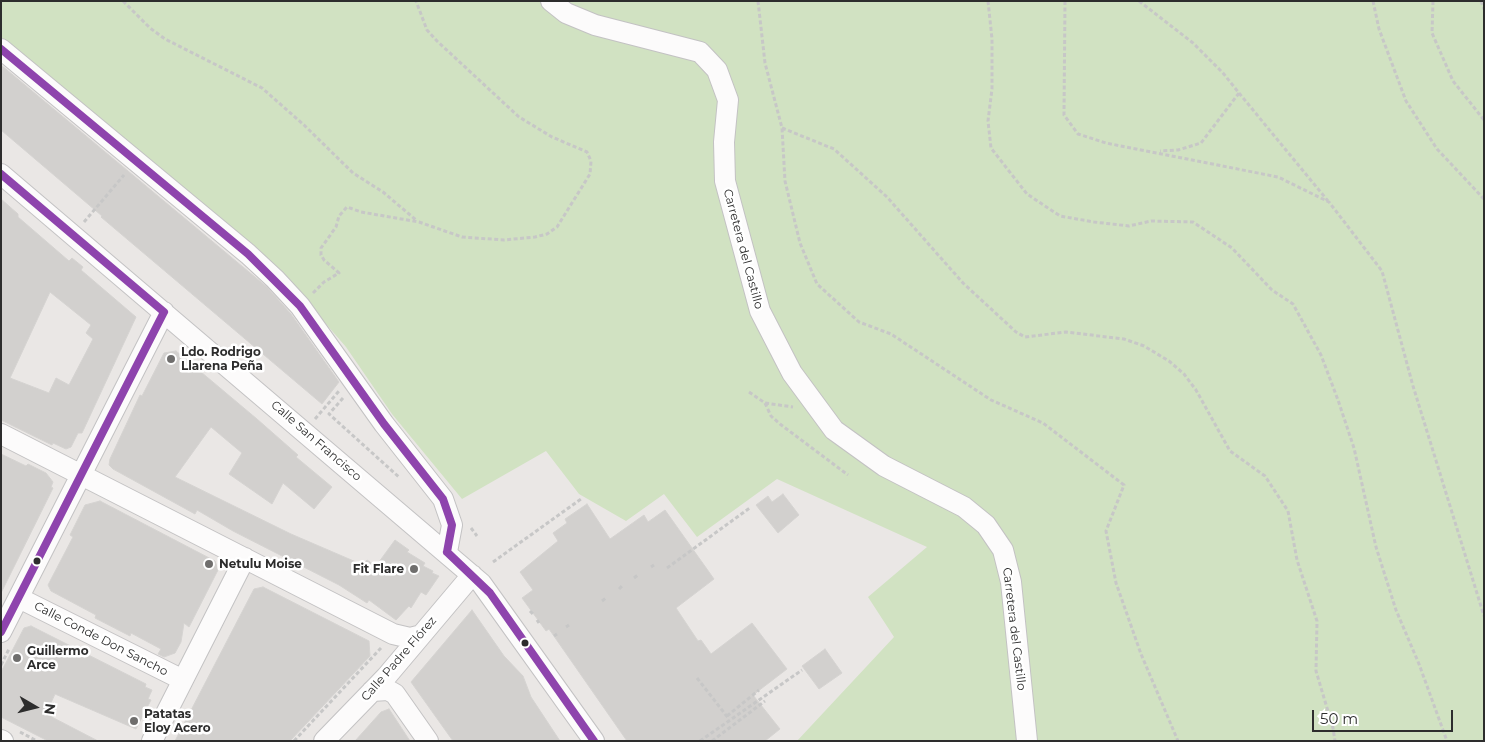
<!DOCTYPE html>
<html>
<head>
<meta charset="utf-8">
<style>
  body { margin:0 }
  #map { position:relative; width:1485px; height:742px; overflow:hidden; background:#eae7e5; font-family:Montserrat,sans-serif }
  canvas { display:block }
  .frame { position:absolute; inset:0; border:2px solid #2d2d2d; pointer-events:none }
  .north { position:absolute; left:10px; top:682px; width:50px; height:50px; -webkit-text-stroke:4px #fff; paint-order:stroke; rotate:98deg; font-size:14px; font-weight:700; line-height:20px; text-align:center; color:#2d2d2d }
  .north::after { content:''; display:block; margin:auto; width:18px; height:22px; background:#2d2d2d; clip-path:polygon(50% 0,100% 100%,50% 72%,0 100%) }
  .scale { position:absolute; left:1312px; top:710px; width:141px; height:22px; box-sizing:border-box; border:2px solid #2d2d2d; border-top:0; padding-left:6px; font-size:15px; line-height:18px; white-space:nowrap; color:#2d2d2d; -webkit-text-stroke:4px #fff; paint-order:stroke }
</style>
</head>
<body>
<div id="map">
<canvas width="1485" height="742"></canvas>
<div class="frame"></div>
<div class="north">N</div>
<div class="scale">50 m</div>
</div>
<script>
const g = document.querySelector('canvas').getContext('2d');
g.lineJoin = 'round';
function paint(path, color) { g.fillStyle = color; g.fill(path, 'evenodd'); }
const poly = rows => new Path2D(rows.map(r => 'M' + r).join(''));
function trace(path, color, width, dash) { g.strokeStyle = color; g.lineWidth = width; g.lineCap = dash ? 'butt' : 'round'; g.setLineDash(dash || []); g.stroke(path); }
function write(font, color, halo, rows, align = 'center') {
  g.font = font + ' Montserrat,sans-serif'; g.lineWidth = 5; g.setLineDash([]); g.textBaseline = 'middle'; g.strokeStyle = halo; g.fillStyle = color; for (const [text, x, y, turn = 0] of rows) {
    g.save(); g.translate(x, y); g.rotate((+turn || 0) * Math.PI / 180); g.textAlign = isNaN(turn) ? turn : align; if (halo) g.strokeText(text, 0, 0); g.fillText(text, 0, 0); g.restore();
  }
}
paint(poly([
  [1,1,1484,1,1484,741,797,741,894,637,868,597,927,547,777,479,697,537,664,494,626,521,579,494,546,451,462,499,392,414,346,347,294,287,227,224,1,37]
]), '#d1e2c2');
const building = poly([
  [1,65,267,287,291,314,339,382,322,404,101,217,102,216,1,130,1,65],
  [1,199,18,214,18,217,69,261,72,258,83,267,81,270,136,317,82,433,78,433,71,447,66,449,53,443,52,445,1,420,1,199],
  [50,292,91,325,86,333,93,339,69,385,56,378,49,393,10,378,50,292],
  [176,351,257,419,298,455,296,457,332,487,314,509,283,483,272,504,229,474,242,453,211,427,175,477,291,534,363,565,367,560,376,566,395,540,409,550,407,552,425,563,423,566,433,571,432,573,439,576,426,595,421,592,411,608,409,606,396,620,369,600,367,603,339,585,233,531,197,510,195,514,113,469,109,465,110,459,140,395,142,396,164,353,176,351],
  [1,454,26,466,28,464,46,473,53,482,51,487,53,488,1,593,1,454],
  [783,494,799,515,778,533,756,505,768,496,772,502,783,494],
  [100,501,215,561,218,570,189,627,184,623,181,642,175,653,164,657,158,654,161,649,131,633,130,636,95,618,96,615,51,591,48,585,73,537,70,535,85,505,100,501],
  [587,504,610,539,644,515,648,522,665,510,714,579,676,608,698,641,701,640,711,654,752,623,787,669,753,695,780,729,765,741,627,741,549,629,546,631,522,598,533,590,520,572,558,541,553,533,567,523,565,519,587,504],
  [263,587,369,641,370,656,290,741,175,741,254,589,263,587],
  [472,610,504,656,523,676,531,697,560,741,453,741,411,682,472,610],
  [31,626,146,684,145,687,152,690,148,699,151,700,136,729,55,694,46,714,98,741,48,741,1,717,1,672,24,628,31,626],
  [825,649,842,673,819,689,802,666,825,649],
  [389,709,410,741,355,741,381,712,389,709]
]);
paint(building, '#d2d0ce');
trace(building, '#d5d3d1', 1);
const minor = poly([
  [551,1,566,13,595,25,700,52,717,70,728,100,724,142,725,181,760,311,792,373,834,430,884,466,964,507,986,525,1003,550,1011,582,1027,741],
  [1,49,248,254,275,279,300,306,384,424,443,499,452,525,447,552],
  [1,174,481,583,594,741],
  [1,434,393,634,410,638,418,636],
  [19,598,183,680],
  [1,632,164,312],
  [372,691,388,690,395,694,428,741],
  [1,740,3,741],
  [152,741,245,558],
  [324,741,386,677,472,575]
]);
trace(minor, '#c3c2c3', 22);
trace(poly([
  [123,1,150,28,165,39,262,88,304,125,353,173,383,192,416,220],
  [758,1,765,63,782,128,785,181,800,243,817,284,859,322,891,334,991,400,1043,423,1124,485,1106,531,1116,583,1141,654,1178,741],
  [988,1,992,39,992,89,988,121,991,148,1027,194,1060,216,1094,222,1129,226,1151,221,1193,222,1232,248,1272,290,1293,304,1321,355,1338,400,1354,448,1376,547,1396,610,1419,664,1447,741],
  [1065,1,1064,115,1078,134,1106,143,1278,177,1329,202,1382,271,1413,386,1484,616],
  [1139,1,1193,43,1223,73,1239,93,1201,143,1178,150,1160,151],
  [1373,1,1379,29,1406,101,1437,149,1484,199],
  [1433,1,1432,33,1453,81,1484,120],
  [1481,1,1484,9],
  [1239,93,1328,201],
  [782,128,834,149,887,197,963,283,1016,332,1025,337,1066,332,1124,339,1144,346,1169,361,1184,374,1196,390,1230,451,1265,476,1288,511,1297,560,1317,621,1316,671,1333,728,1335,741],
  [84,222,124,175],
  [313,293,324,282,339,273,324,260,321,255,321,248,336,227,339,216,347,207,361,212,419,222,462,237,504,240,535,237,547,234,557,227,590,174,591,161,587,152,552,137,519,117,437,41,427,30,416,1],
  [749,392,765,403,793,407],
  [343,398,329,414,400,478],
  [765,403,771,416,780,424,848,475],
  [315,419,339,391],
  [471,528,477,536],
  [493,562,581,499],
  [651,567,654,565],
  [667,568,751,507],
  [634,578,639,574],
  [619,589,622,586],
  [602,601,606,598],
  [530,611,533,614],
  [537,620,539,623],
  [566,627,569,625],
  [554,636,557,634],
  [1,665,9,649],
  [697,678,729,719],
  [727,716,759,690],
  [20,732,37,741],
  [294,741,381,648],
  [700,741,802,670],
  [712,741,765,701]
]), '#c7c7c7', 3, [4, 2.5]);
trace(minor, '#fcfbfb', 20);
trace(poly([
  [1,49,248,254,300,306,384,424,443,499,452,525,447,552],
  [1,174,164,312],
  [447,552,490,593,594,741],
  [1,632,164,312]
]), '#8e44ad', 8);
for (const [x, y, r, color] of [
  [171,359,5,"#6f6e6d"],
  [37,561,4.5,"#2d2d2d"],
  [209,564,5,"#6f6e6d"],
  [414,569,5,"#6f6e6d"],
  [525,643,4.5,"#2d2d2d"],
  [17,658,5,"#6f6e6d"],
  [134,721,5,"#6f6e6d"]
]) { const dot = new Path2D(); dot.arc(x, y, r, 0, 2 * Math.PI); g.fillStyle = color; g.fill(dot); trace(dot, '#fff', 2); }
write('12px', '#2d2d2d', '#fff', [
  ["Carretera del Castillo",743,249,75],
  ["Calle San Francisco",316,441,41],
  ["Carretera del Castillo",1014,629,83],
  ["Calle Conde Don Sancho",101,639,27],
  ["Calle Padre Flórez",399,659,-49]
]);
write('bold 12px', '#2d2d2d', '#fff', [
  ["Ldo. Rodrigo",181,352],
  ["Llarena Peña",181,366],
  ["Netulu Moise",219,564],
  ["Fit Flare",404,569,"right"],
  ["Guillermo",27,651],
  ["Arce",27,665],
  ["Patatas",144,714],
  ["Eloy Acero",144,728]
], 'left');
</script>
</body>
</html>
